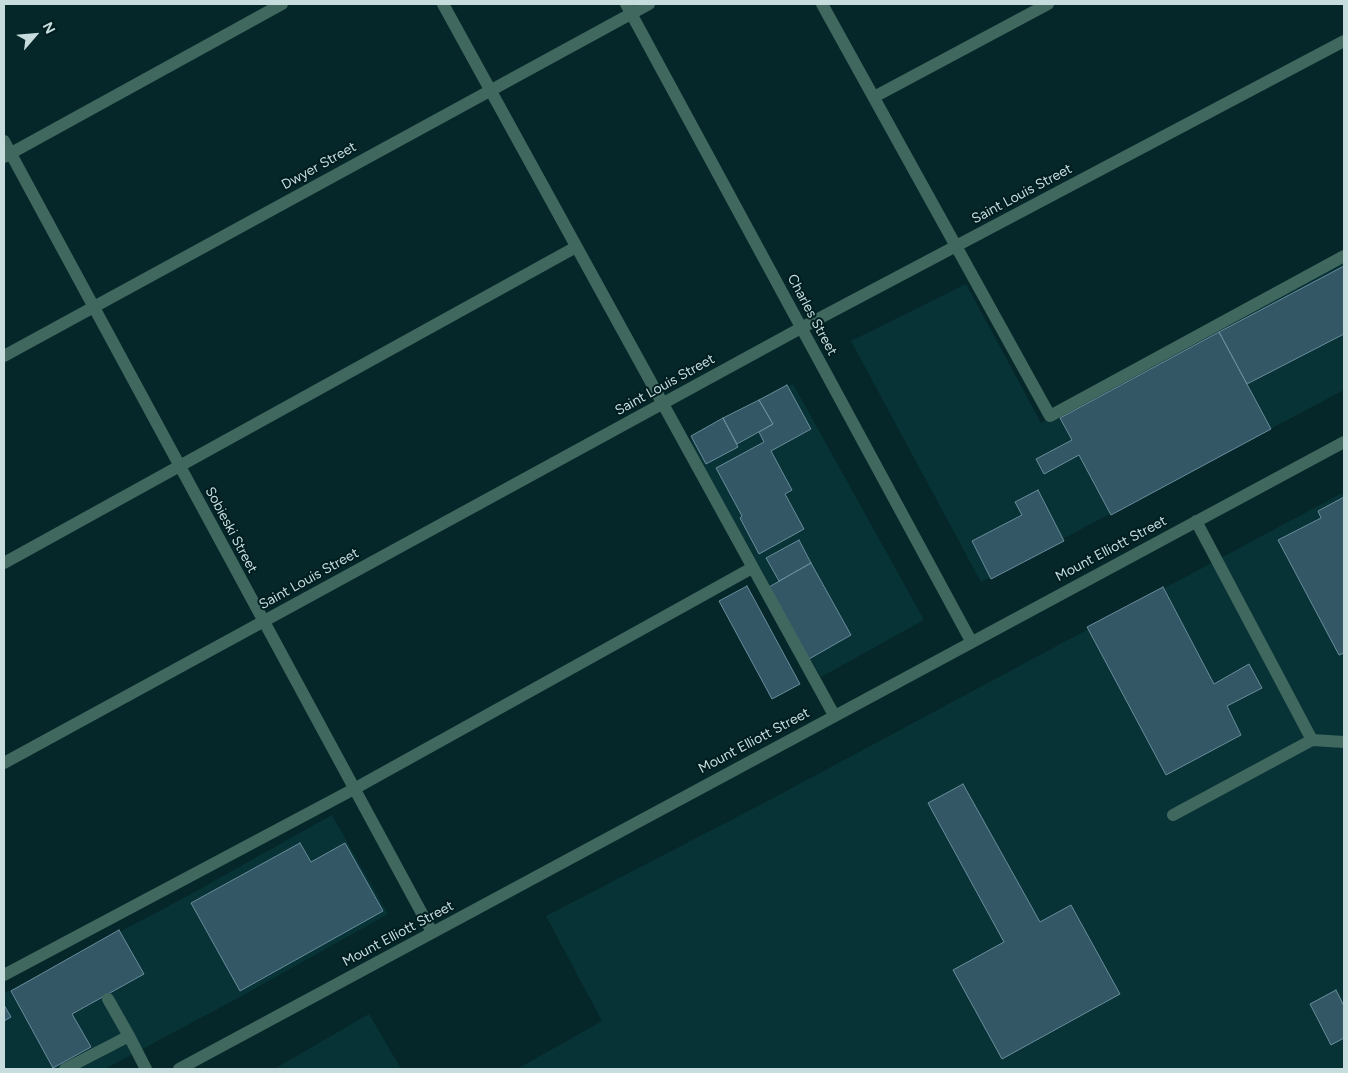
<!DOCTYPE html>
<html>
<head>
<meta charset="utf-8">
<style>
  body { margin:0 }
  #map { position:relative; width:1348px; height:1073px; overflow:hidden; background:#052729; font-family:Figtree,sans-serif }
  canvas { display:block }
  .frame { position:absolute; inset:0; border:5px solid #c6dcdd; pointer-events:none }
  .north { position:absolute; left:10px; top:10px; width:50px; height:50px; -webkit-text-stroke:4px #001d20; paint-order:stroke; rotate:63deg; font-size:14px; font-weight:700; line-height:20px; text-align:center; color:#c6dcdd }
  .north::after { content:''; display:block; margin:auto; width:18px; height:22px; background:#c6dcdd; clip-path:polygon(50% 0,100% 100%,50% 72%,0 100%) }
</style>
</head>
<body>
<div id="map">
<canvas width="1348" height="1073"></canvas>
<div class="frame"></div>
<div class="north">N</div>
</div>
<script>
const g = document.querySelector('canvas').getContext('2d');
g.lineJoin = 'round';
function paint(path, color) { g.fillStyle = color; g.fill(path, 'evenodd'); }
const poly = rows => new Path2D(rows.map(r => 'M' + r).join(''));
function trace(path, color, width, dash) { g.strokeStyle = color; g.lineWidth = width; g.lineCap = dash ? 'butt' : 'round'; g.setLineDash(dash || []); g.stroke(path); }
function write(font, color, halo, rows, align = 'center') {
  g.font = font + ' Figtree,sans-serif'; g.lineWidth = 4; g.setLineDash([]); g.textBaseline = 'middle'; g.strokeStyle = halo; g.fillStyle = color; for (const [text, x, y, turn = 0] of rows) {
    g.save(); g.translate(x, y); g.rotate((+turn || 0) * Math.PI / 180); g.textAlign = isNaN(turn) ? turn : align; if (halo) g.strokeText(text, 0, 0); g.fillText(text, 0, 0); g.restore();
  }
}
paint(poly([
  [1344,261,1344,390,981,582,851,341,966,284,1041,423],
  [793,384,924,620,821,677,690,441],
  [1344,492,1344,1069,517,1069,602,1021,546,916,762,804],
  [332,815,388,914,238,998,105,1069,4,1069,4,993,182,899],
  [369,1014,401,1069,274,1069]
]), '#083336');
const building = poly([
  [1344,266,1344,334,1247,384,1219,332,1344,266],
  [1219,332,1271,429,1111,515,1079,455,1044,474,1036,459,1072,440,1060,418,1219,332],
  [787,385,811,429,771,451,792,490,785,494,804,529,759,554,740,518,742,516,716,468,764,442,759,432,773,424,759,400,787,385],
  [759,400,773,424,737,444,723,418,759,400],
  [723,418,738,447,706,464,691,436,723,418],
  [1038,490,1064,541,991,579,972,541,1022,515,1015,502,1038,490],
  [1344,497,1344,653,1339,655,1278,540,1321,518,1318,511,1344,497],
  [799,540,811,563,779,581,766,558,799,540],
  [811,563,851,635,809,659,769,587,811,563],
  [747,586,800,684,772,699,719,601,747,586],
  [1163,587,1214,684,1249,664,1262,688,1227,706,1241,735,1166,775,1087,627,1163,587],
  [963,784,1040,922,1071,905,1120,994,1002,1059,953,970,1004,942,928,803,963,784],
  [300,843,311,862,345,843,383,911,240,991,191,903,300,843],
  [119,930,144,974,72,1014,91,1047,53,1068,11,991,119,930],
  [1336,990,1344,1006,1344,1038,1331,1045,1310,1004,1336,990],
  [4,1005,11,1017,4,1021,4,1005]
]);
paint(building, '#345766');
trace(building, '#688d9c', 1);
trace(poly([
  [443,4,834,715],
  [626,4,971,641],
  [822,4,1050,416,1344,256],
  [874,97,1048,4],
  [4,141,432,932],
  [4,157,282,4],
  [4,356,649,4],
  [4,563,576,247],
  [1312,740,1344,742],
  [4,763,801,328,1344,41],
  [1173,815,1312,740,1196,521],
  [4,975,354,789,752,568],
  [108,999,129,1036],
  [65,1069,129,1036,146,1069],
  [179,1069,1344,442]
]), '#40685f', 12);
write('14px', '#c6dcdd', '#001d20', [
  ["Dwyer Street",319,166,-29],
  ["Saint Louis Street",1022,194,-28],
  ["Charles Street",812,315,62],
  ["Saint Louis Street",665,385,-29],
  ["Sobieski Street",231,530,62],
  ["Mount Elliott Street",1111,549,-28],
  ["Saint Louis Street",309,579,-29],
  ["Mount Elliott Street",754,741,-28],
  ["Mount Elliott Street",398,934,-28]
]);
</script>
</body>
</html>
